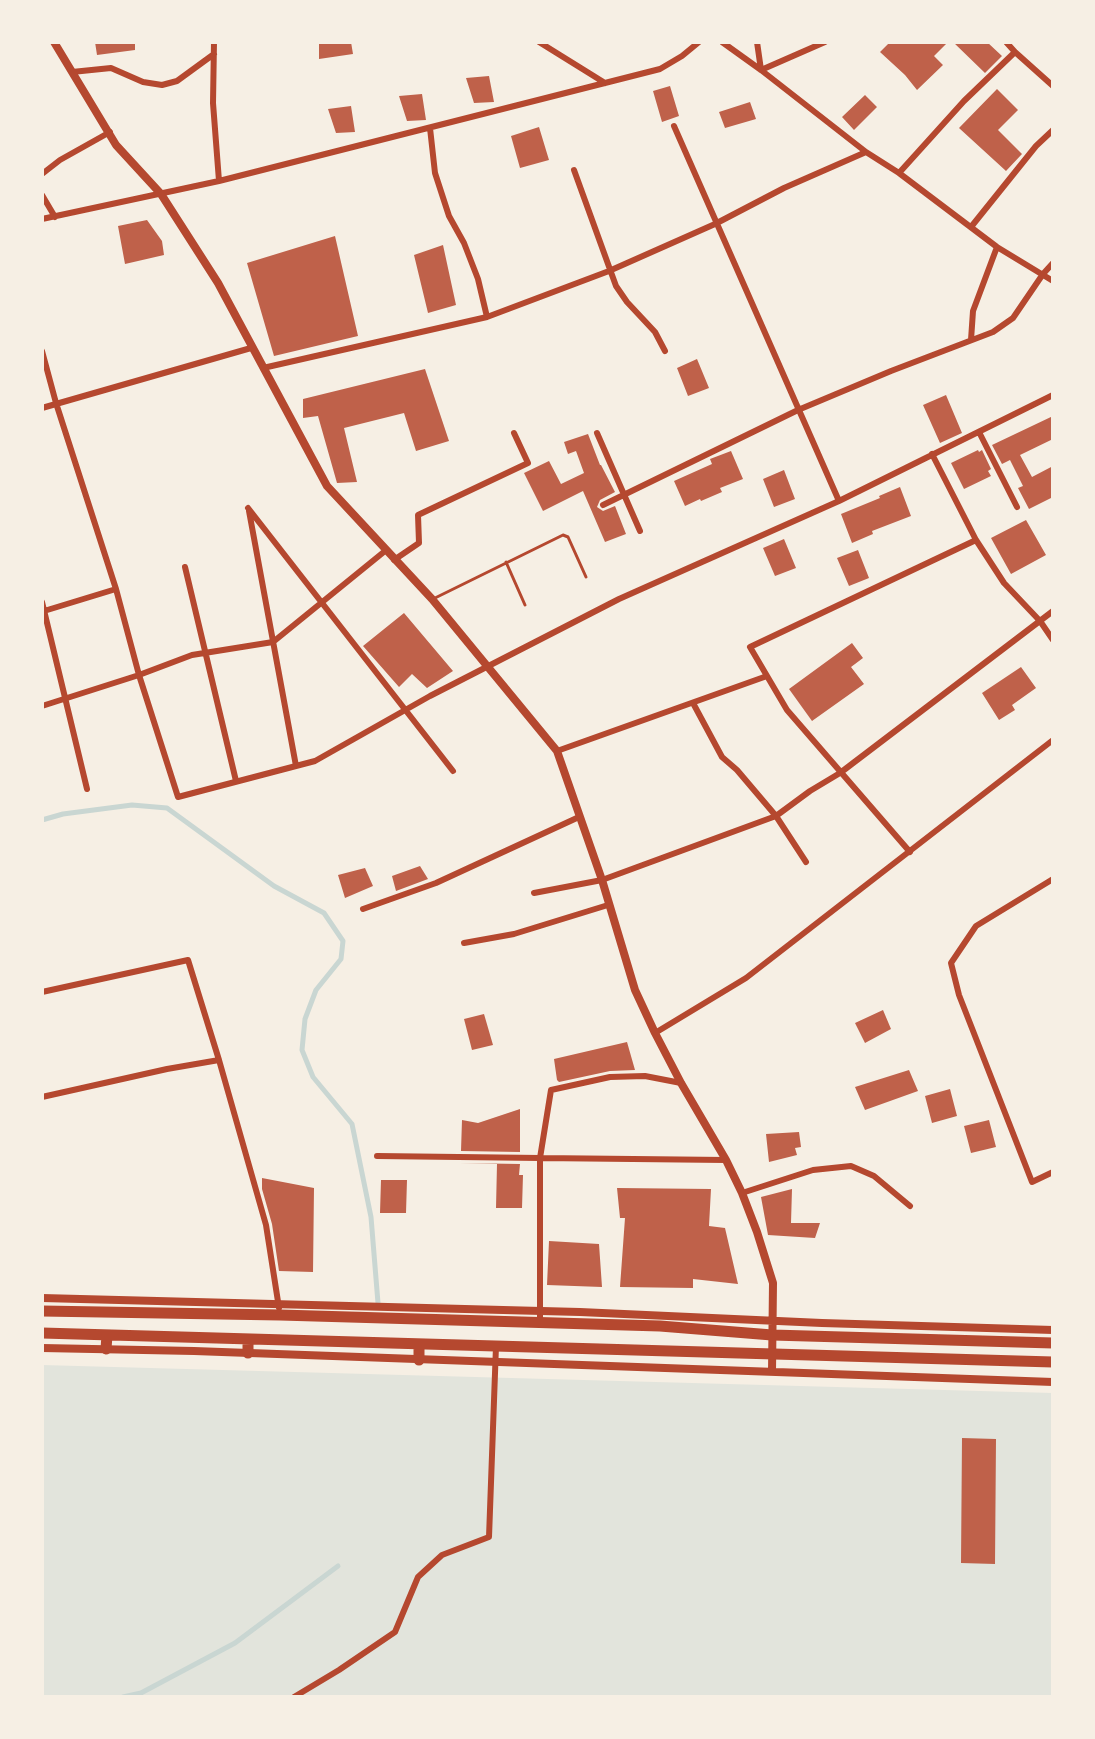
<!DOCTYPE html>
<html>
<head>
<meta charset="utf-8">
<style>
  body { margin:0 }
  #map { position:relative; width:1095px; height:1739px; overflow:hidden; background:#f6efe4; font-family:"Fira Sans",sans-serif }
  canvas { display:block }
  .frame { position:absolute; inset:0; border:44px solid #f6efe4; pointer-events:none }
</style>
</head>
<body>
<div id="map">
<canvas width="1095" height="1739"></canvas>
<div class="frame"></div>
</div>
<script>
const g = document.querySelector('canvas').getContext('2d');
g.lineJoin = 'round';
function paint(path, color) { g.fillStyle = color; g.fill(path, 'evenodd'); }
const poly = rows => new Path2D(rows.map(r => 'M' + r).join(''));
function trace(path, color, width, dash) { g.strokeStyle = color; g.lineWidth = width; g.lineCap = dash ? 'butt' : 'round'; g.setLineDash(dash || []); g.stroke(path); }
paint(poly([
  [42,1365,1053,1393,1053,1697,42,1697]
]), '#e2e4dc');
trace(poly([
  [42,820,63,814,132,805,167,808,274,886,324,913,343,941,341,959,316,990,305,1019,302,1050,313,1077,352,1124,371,1217,378,1303],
  [123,1697,141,1693,235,1643,338,1566]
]), '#c9d6d2', 5);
paint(poly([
  [95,42,135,42,135,50,97,55],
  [319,42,351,42,353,54,319,59],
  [890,42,948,42,934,56,943,65,917,90,905,75,880,52],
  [953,42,987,42,1002,56,985,73],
  [489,76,494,102,474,103,466,78],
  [670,86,679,116,662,122,653,91],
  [997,89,1018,110,998,130,1022,154,1006,171,959,128],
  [422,94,426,120,407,121,399,96],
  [865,95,877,107,854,130,842,117],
  [750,102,756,119,725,128,719,112],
  [351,106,355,132,336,133,328,109],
  [539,127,549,160,520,168,511,136],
  [147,220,162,241,164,255,125,264,118,226],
  [335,236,358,336,274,356,247,263],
  [443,245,456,305,428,313,414,255],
  [697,359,709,388,688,396,677,368],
  [425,369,449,441,416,451,404,413,344,428,357,482,337,483,318,416,303,418,303,399],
  [946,395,962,433,940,443,923,405],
  [1053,416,1053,439,1020,455,1032,477,1053,466,1053,497,1029,509,1018,488,1023,486,1010,460,1002,464,992,445],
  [588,434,600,465,601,465,615,492,600,500,597,507,603,511,615,506,626,534,605,542,583,491,543,511,524,473,549,461,561,484,584,473,576,451,568,454,564,442],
  [978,450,979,452,982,450,991,469,988,471,991,476,964,489,951,463],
  [731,451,743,479,720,488,722,492,701,501,700,499,685,506,674,481,712,464,710,459],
  [784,470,795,499,774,507,763,479],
  [900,487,911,516,872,531,873,534,852,543,841,514,880,498,879,496],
  [1026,520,1046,555,1011,574,991,538],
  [784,539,796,568,775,576,763,548],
  [858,550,869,578,849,586,837,558],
  [404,613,453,671,427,688,412,674,399,687,363,646],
  [852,643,863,658,851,667,864,684,812,721,789,689],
  [1021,667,1036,688,1012,705,1015,710,999,720,982,693],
  [420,866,428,879,396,891,392,876],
  [365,868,373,886,345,898,338,875],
  [883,1010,891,1029,865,1043,855,1023],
  [484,1014,493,1045,472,1050,464,1019],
  [627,1042,635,1070,610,1071,559,1082,557,1080,554,1059],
  [909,1070,918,1091,865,1110,855,1087],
  [950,1089,957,1116,932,1123,925,1096],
  [520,1109,520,1152,461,1151,462,1120,478,1123],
  [989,1120,996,1147,971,1153,964,1126],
  [799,1132,801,1147,795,1148,797,1155,769,1162,766,1134],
  [460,1163,520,1164,519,1175,523,1175,522,1208,496,1208,497,1164],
  [262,1178,314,1188,313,1272,279,1271,272,1224,262,1189],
  [381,1180,407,1180,406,1213,380,1213],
  [617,1188,711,1189,709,1226,725,1228,738,1284,693,1279,693,1288,620,1287,625,1218,620,1218],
  [792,1189,791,1223,820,1223,815,1238,768,1235,761,1197],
  [549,1241,599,1244,602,1287,547,1285],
  [962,1438,996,1439,995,1564,961,1563]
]), '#bf614a');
trace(poly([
  [506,562,525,605],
  [435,598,563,535,568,537,586,577]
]), '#b5482f', 3);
trace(poly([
  [214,42,213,103,219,181],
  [539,42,605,83],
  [722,42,761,70,866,152,899,173,997,247,1053,281],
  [757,42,761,70,825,42],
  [1006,42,1015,52,1053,86],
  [72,72,111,68,143,82,162,85,177,81,214,54],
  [674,126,839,501],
  [430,128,435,173,449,216,464,243,478,279,487,317],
  [574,170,616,286,627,302,655,332,665,351],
  [899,173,964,101,1015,52],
  [42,174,60,160,110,132],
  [42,195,55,217],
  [42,219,219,181,660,69,682,56,699,42],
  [971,227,1036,146,1053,130],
  [971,340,973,311,997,247],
  [42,351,56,403,116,589,139,675,178,797,315,761,430,696,619,599,839,501,1053,395],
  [263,368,487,317,609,271,715,224,784,188,866,152],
  [42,408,251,348],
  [979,432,1017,507],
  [597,433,640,531],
  [932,454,976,540,1004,583,1040,621,1053,640],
  [603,505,798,410,891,371,993,332,1013,318,1043,274,1053,263],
  [248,508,453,771],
  [249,511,296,766],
  [394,560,419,543,418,515,528,463,514,433],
  [185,567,236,781],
  [42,602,87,789],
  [44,611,116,589],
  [693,703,722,757,737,770,776,816,806,862],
  [42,706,139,675,192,655,273,642,385,551],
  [557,751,767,676],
  [910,852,787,710,750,647,976,540],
  [1053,879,976,926,951,963,959,995,1032,1182,1053,1172],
  [534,893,602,880,776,816,810,791,840,773,1053,611],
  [363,909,436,883,579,817],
  [464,943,514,934,608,905],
  [42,992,188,960,219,1060],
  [655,1033,746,978,1053,740],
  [42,1097,167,1069,219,1060,266,1225,279,1308],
  [377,1156,540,1158,551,1090,610,1077,645,1076,681,1083],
  [742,1193,813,1170,851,1166,874,1176,910,1206],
  [540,1323,540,1158,726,1160],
  [294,1697,339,1670,395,1632,418,1577,442,1555,489,1537,496,1346]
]), '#b5482f', 6);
trace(poly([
  [54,42,116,145,161,194,218,283,327,486,432,599,557,751,602,880,635,990,655,1033,681,1083,726,1160,742,1193,757,1232,773,1283,772,1372],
  [42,1298,580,1312,822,1323,1053,1330],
  [42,1348,194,1351,1053,1382]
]), '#b5482f', 8);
trace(poly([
  [42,1311,280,1315,660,1326,772,1335,1053,1343],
  [42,1333,1053,1362],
  [248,1339,248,1353],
  [106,1349,107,1335],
  [419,1360,419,1344]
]), '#b5482f', 11);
</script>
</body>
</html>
